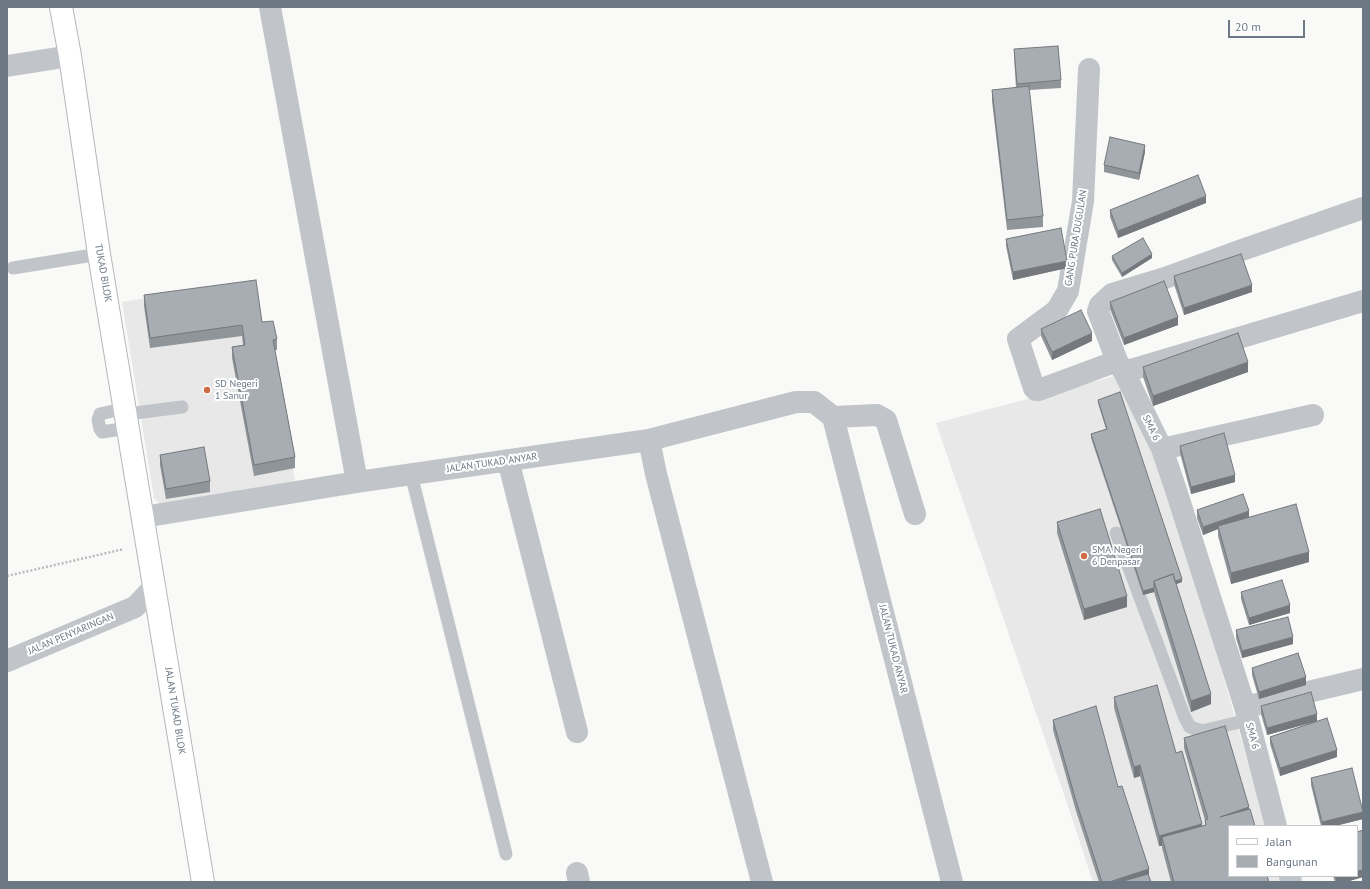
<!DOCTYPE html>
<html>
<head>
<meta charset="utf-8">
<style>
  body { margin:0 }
  #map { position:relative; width:1370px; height:889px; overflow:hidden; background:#f9f9f7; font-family:"PT Sans",sans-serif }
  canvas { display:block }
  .frame { position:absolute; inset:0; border:8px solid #6c7884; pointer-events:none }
  .legend { position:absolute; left:1228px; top:825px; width:130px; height:52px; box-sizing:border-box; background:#fff; border:1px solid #c4c9ce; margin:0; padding:5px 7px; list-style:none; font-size:12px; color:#6c7884 }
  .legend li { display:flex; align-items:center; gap:8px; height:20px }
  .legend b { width:20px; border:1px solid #c4c9ce }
  .scale { position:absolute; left:1228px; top:20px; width:77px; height:18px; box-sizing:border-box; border:2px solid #6c7884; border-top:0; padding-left:5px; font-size:12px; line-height:14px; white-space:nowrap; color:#6c7884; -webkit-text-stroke:3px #fff; paint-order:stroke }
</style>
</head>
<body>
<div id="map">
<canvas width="1370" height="889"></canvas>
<div class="frame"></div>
<ul class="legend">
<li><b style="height:5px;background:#fff"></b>Jalan</li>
<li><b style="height:11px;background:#a7adb3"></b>Bangunan</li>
</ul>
<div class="scale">20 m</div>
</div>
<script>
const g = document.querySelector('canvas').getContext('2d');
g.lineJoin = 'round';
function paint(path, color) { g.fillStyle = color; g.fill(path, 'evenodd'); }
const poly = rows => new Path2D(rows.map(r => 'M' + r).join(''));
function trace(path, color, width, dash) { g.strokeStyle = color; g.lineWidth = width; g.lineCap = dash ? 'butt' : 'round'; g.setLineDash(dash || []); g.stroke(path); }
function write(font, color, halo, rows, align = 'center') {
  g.font = font + ' "PT Sans",sans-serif'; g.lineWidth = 4; g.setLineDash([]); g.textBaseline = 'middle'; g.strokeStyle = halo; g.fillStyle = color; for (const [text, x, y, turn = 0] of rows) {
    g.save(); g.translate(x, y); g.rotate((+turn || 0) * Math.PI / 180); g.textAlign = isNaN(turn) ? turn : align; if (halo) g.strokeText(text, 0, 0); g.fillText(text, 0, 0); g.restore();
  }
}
paint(poly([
  [254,280,295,479,286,487,163,507,154,498,122,302],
  [1119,375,1158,468,1214,644,1266,826,1229,826,1229,876,1279,876,1281,882,1093,882,1067,803,936,423]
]), '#e7e8e7');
const secondary = poly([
  [61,7,70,56,99,254,203,882]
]);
trace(secondary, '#b4b8bc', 24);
trace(poly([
  [7,576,124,549]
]), '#b9bcbe', 2.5, [2, 2]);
trace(poly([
  [13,268,99,254],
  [126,408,100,414,98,420,100,429,102,432,128,428],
  [127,414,182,407],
  [411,474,506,854],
  [1116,533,1185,718,1190,727,1202,731,1248,720]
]), '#c1c4c8', 13);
trace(poly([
  [270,7,357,482],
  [7,66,70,56],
  [1089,69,1083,201,1068,291,1057,310,1018,339,1034,388,1036,390,1039,390,1117,361],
  [1124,372,1363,301],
  [833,417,952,882],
  [649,440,656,474,762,882],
  [1162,449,1313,415],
  [508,460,577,732],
  [143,517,357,482,649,440,796,402,814,402,833,417,877,415,886,420,915,514],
  [7,661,135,607,155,586],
  [1245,707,1363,679],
  [1276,826,1245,707,1175,487,1162,449,1124,372,1117,361,1098,311,1100,305,1112,294,1165,278,1239,251,1363,208],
  [577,873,579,882],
  [1290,876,1291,882]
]), '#c1c4c8', 22);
trace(secondary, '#fff', 22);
paint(poly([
  [1014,49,1061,80,1061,88,1029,90,1043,216,1043,227,1007,230,992,101,992,90,1016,88,1014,56],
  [1145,152,1139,180,1104,172,1104,165],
  [1206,203,1118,238,1110,217,1110,210],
  [1006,239,1067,268,1013,280,1006,246],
  [1112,256,1152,258,1122,277,1112,260],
  [1174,276,1252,292,1184,315,1174,284],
  [144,295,262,322,277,339,277,350,275,350,295,457,295,468,254,476,232,358,232,347,243,345,242,336,150,348,144,306],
  [1110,302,1178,325,1124,345,1110,309],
  [1041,329,1092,341,1052,360,1041,336],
  [1143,367,1248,372,1153,406,1143,377],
  [1098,400,1182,582,1176,584,1211,704,1191,712,1154,592,1143,595,1091,438,1091,434,1106,429,1098,403],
  [1180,446,1235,482,1191,494,1180,453],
  [160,455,210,481,210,492,166,499,160,465],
  [1197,510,1249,517,1309,562,1231,584,1218,536,1218,529,1203,535,1197,518],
  [1057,522,1127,607,1084,620,1057,533],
  [1241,592,1290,613,1249,625,1241,599],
  [1236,630,1293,644,1242,658,1236,638],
  [1252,668,1306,685,1259,699,1252,675],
  [1114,697,1176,753,1202,826,1205,826,1205,820,1184,748,1184,738,1249,810,1269,882,1171,882,1162,848,1162,846,1159,846,1140,776,1134,778,1114,708],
  [1261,706,1317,721,1337,757,1280,776,1270,744,1270,737,1314,722,1267,735,1261,714],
  [1053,720,1118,787,1151,882,1099,882,1076,811,1053,730],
  [1311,778,1363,819,1335,826,1321,826,1311,785],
  [1333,876,1357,876,1363,877,1346,882,1335,882]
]), '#90959a');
paint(poly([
  [1145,145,1145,152,1139,180,1139,173],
  [1206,196,1206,203,1118,238,1118,231],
  [1152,254,1152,258,1122,277,1122,273],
  [1067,261,1067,268,1013,280,1013,272],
  [1252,285,1252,292,1184,315,1184,308],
  [1178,317,1178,325,1124,345,1124,338],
  [1092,333,1092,341,1052,360,1052,352],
  [1248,362,1248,372,1153,406,1153,396],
  [1235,475,1235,482,1191,494,1191,487],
  [1249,511,1249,519,1218,526,1218,529,1203,535,1203,527],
  [1309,552,1309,562,1231,584,1231,573],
  [1182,579,1182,582,1157,591,1156,587],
  [1154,588,1154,592,1143,595,1143,591],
  [1127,596,1127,607,1084,620,1084,609],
  [1290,605,1290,613,1249,625,1249,618],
  [1293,637,1293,644,1242,658,1242,651],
  [1306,677,1306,685,1259,699,1259,692],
  [1211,694,1211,704,1191,712,1191,701],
  [1317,714,1317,721,1267,735,1267,728],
  [1337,750,1337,757,1280,776,1280,768],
  [1140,765,1140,776,1134,778,1134,767],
  [1249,807,1249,818,1220,817],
  [1363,812,1363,819,1335,826,1322,826,1322,822],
  [1202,824,1202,834,1162,837,1162,846,1159,846,1159,836],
  [1149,869,1149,880,1142,882,1109,882],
  [1363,870,1363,877,1346,882,1336,882,1336,878,1342,876,1357,876,1357,871]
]), '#75797d');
const building = poly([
  [1058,46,1061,80,1017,84,1014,49,1058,46],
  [1029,86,1043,216,1007,220,992,90,1029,86],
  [1110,137,1145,145,1139,173,1104,165,1110,137],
  [1198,175,1206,196,1118,231,1110,210,1198,175],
  [1061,228,1067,261,1013,272,1006,239,1061,228],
  [1143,238,1152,254,1122,273,1112,256,1143,238],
  [1241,254,1252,285,1184,308,1174,276,1241,254],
  [256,280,262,322,273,321,277,339,273,340,295,457,254,465,232,347,245,345,242,325,150,338,144,295,256,280],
  [1164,281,1178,317,1124,338,1110,302,1164,281],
  [1081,310,1092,333,1052,352,1041,329,1081,310],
  [1238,333,1248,362,1153,396,1143,367,1238,333],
  [1120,392,1182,579,1175,581,1173,574,1154,581,1154,588,1143,591,1091,434,1107,429,1098,400,1120,392],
  [1224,433,1235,475,1191,487,1180,446,1224,433],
  [204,447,210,481,166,489,160,455,204,447],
  [1243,494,1249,511,1203,527,1197,510,1243,494],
  [1296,504,1309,552,1231,573,1218,526,1296,504],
  [1100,509,1127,596,1084,609,1057,522,1100,509],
  [1173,574,1211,694,1191,701,1154,581,1173,574],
  [1282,580,1290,605,1249,618,1241,592,1282,580],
  [1288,617,1293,637,1242,651,1236,630,1288,617],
  [1298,653,1306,677,1259,692,1252,668,1298,653],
  [1157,685,1176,753,1182,751,1202,824,1159,836,1140,765,1134,767,1114,697,1157,685],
  [1311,692,1317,714,1267,728,1261,706,1311,692],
  [1096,706,1118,787,1122,786,1149,869,1109,882,1102,882,1076,801,1053,720,1096,706],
  [1327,718,1337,750,1280,768,1270,737,1327,718],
  [1225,726,1249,807,1220,817,1250,809,1255,826,1229,826,1229,876,1267,876,1269,882,1174,882,1162,837,1206,825,1205,820,1208,819,1184,738,1225,726],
  [1352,768,1363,812,1322,822,1311,778,1352,768],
  [1363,830,1363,870,1357,871,1357,832,1363,830],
  [1148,874,1151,882,1120,882,1148,874],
  [1335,876,1342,876,1336,878,1335,876]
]);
paint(building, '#a7adb3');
trace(building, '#75797d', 1);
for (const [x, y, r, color] of [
  [207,390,4,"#ce6c43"],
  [1084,556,4,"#ce6c43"]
]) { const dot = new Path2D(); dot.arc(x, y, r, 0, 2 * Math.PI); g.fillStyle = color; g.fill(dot); trace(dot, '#fff', 1.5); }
write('10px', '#6c7884', '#fff', [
  ["GANG PURA DUGULAN",1076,238,-81],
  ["TUKAD BILOK",103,273,80],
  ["SMA 6",1151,428,64],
  ["JALAN TUKAD ANYAR",492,463,-8],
  ["JALAN PENYARINGAN",71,634,-23],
  ["JALAN TUKAD ANYAR",893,649,76],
  ["JALAN TUKAD BILOK",175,711,81],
  ["SMA 6",1252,736,75]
]);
write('10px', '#6c7884', '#fff', [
  ["SD Negeri",215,384],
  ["1 Sanur",215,396],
  ["SMA Negeri",1092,550],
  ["6 Denpasar",1092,562]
], 'left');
</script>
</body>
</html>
